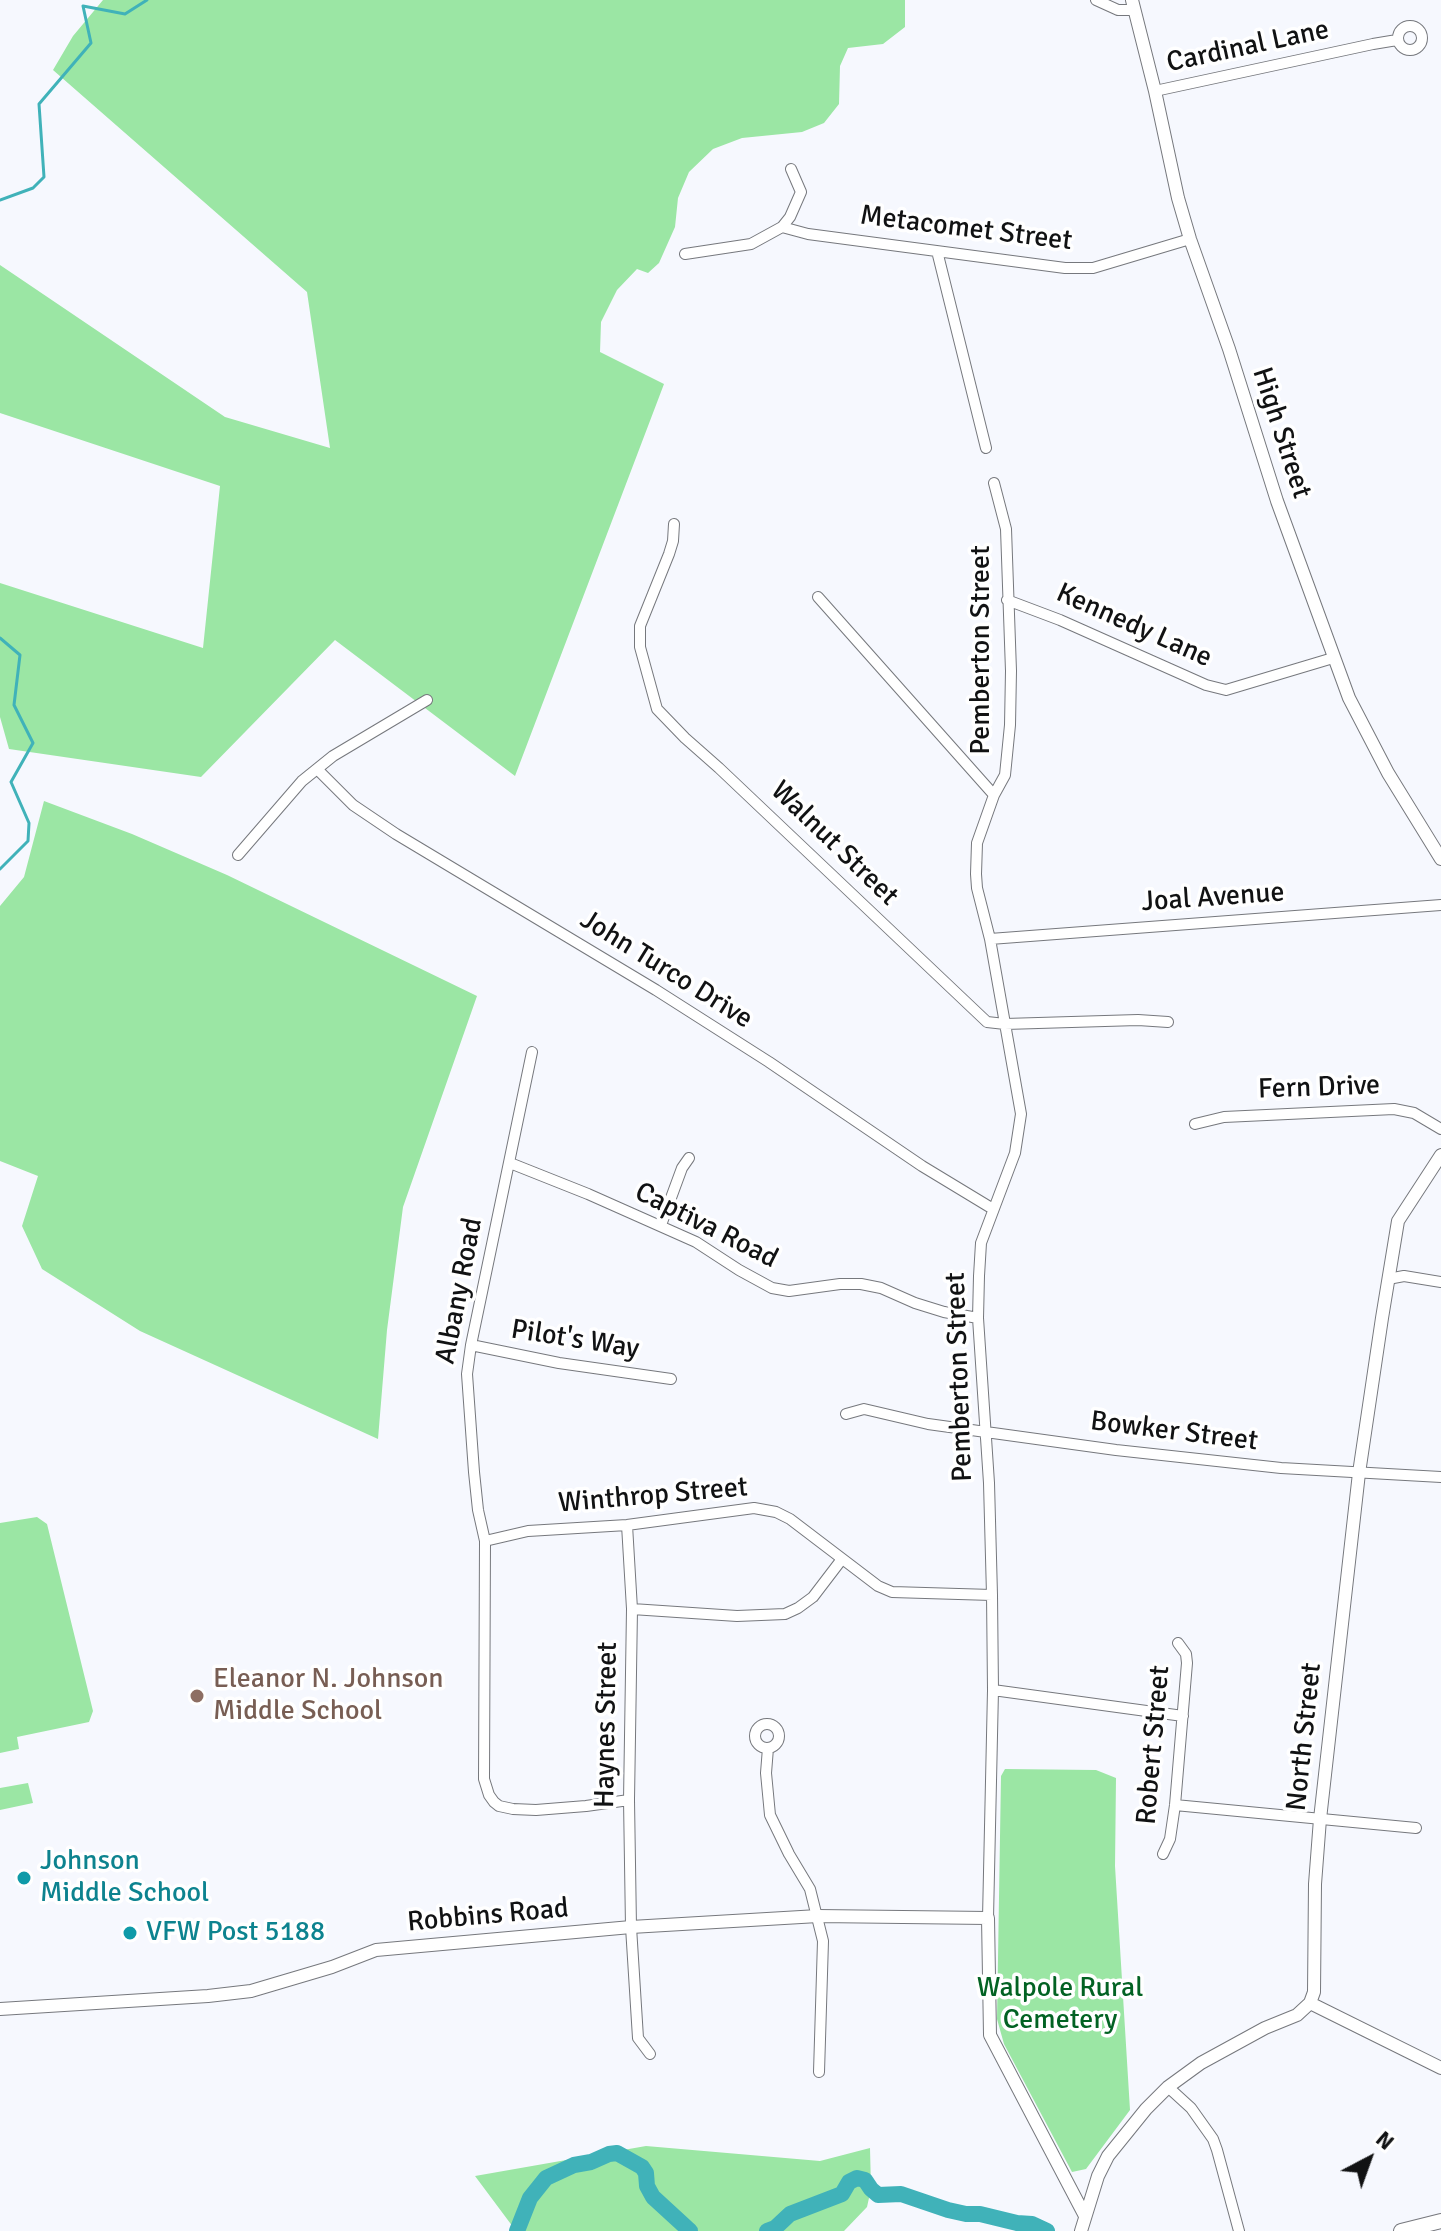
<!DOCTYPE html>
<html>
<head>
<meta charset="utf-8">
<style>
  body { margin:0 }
  #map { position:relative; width:1441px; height:2231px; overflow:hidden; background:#f6f8fe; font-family:Signika,sans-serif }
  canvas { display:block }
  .north { position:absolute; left:1329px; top:2119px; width:80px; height:80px; -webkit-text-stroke:6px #fff; paint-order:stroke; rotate:41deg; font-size:22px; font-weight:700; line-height:32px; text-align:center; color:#111213 }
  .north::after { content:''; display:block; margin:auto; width:28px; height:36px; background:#111213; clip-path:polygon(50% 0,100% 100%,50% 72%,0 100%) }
</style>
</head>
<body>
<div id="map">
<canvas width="1441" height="2231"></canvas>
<div class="north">N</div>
</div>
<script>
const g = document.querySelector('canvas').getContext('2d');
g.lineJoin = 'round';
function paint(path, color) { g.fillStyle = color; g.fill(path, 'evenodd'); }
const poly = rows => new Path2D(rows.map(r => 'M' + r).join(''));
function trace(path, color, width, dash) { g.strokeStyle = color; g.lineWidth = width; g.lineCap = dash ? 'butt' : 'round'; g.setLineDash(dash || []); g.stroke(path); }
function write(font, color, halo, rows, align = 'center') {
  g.font = font + ' Signika,sans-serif'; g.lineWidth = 7; g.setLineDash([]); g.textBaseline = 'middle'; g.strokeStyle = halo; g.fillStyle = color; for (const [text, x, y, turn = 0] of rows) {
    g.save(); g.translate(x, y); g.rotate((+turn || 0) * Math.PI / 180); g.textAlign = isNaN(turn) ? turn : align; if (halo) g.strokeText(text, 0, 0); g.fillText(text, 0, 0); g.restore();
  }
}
paint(poly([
  [103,0,905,0,905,27,883,44,848,48,840,66,839,104,824,123,802,132,742,138,713,149,689,172,678,198,675,227,659,263,648,273,637,269,617,290,601,322,600,352,664,384,515,776,335,640,201,777,9,749,0,717,0,583,203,648,220,486,0,413,0,265,225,417,330,448,307,292,53,70,73,36],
  [44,801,132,834,227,875,477,996,403,1207,387,1330,378,1439,140,1331,42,1269,22,1226,38,1176,0,1161,0,906,24,877],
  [37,1517,47,1524,93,1711,89,1722,17,1737,19,1749,0,1753,0,1523],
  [1005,1769,1096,1770,1116,1778,1115,1866,1130,2110,1086,2169,1072,2172,1004,2044,997,2019,1001,1776],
  [28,1783,33,1803,0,1810,0,1788],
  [646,2146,820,2161,870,2148,871,2189,867,2207,844,2231,516,2231,475,2176]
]), '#9be6a4');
trace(poly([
  [0,200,33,188,44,177,39,104,91,43,83,6,125,14,147,0],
  [0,638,20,655,14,705,33,743,11,782,29,823,28,841,0,869]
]), '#40b2b9', 3);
trace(poly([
  [517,2231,530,2198,546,2178,574,2165,591,2162,609,2154,617,2153,642,2167,646,2173,647,2186,653,2197,690,2231],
  [767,2231,775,2228,790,2214,842,2194,849,2182,857,2178,865,2180,871,2189,878,2195,901,2194,948,2210,966,2214,980,2214,1017,2223,1032,2224,1047,2231]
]), '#40b2b9', 16);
const minor = poly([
  [1096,0,1118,10,1135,10],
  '1398 38a12 12 0 1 1 24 0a12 12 0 1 1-24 0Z',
  [1155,91,1373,44,1397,40],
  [782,227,790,217,801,192,791,169],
  [937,251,986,448],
  [685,254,751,244,782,227,808,234,1065,268,1093,268,1190,239],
  [674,524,673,541,669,554,640,626,640,647,657,709,685,738,719,768,987,1022,1005,1024,1138,1020,1168,1022],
  [818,597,994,795],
  [1007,600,1060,620,1206,685,1226,690,1333,658],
  [317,769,353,805,396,834,656,990,769,1062,922,1166,993,1209],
  [238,855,302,781,333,756,427,700],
  [990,939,1441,905],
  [532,1052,471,1345,467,1374,474,1472,478,1510,485,1541,484,1779,489,1795,494,1802,499,1806,513,1809,536,1810,586,1806,629,1800],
  [1195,1124,1224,1117,1394,1109,1414,1113,1441,1129],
  [510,1163,588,1194,696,1242,739,1270,772,1288,789,1291,840,1284,861,1284,881,1288,915,1303,944,1312,978,1318],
  [661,1225,682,1168,689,1158],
  [1388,1279,1404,1276,1441,1282],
  [471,1345,559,1363,671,1379],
  [846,1414,864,1409,928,1424,1116,1450,1281,1468,1441,1477],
  [627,1525,632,1609,629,1800,631,1927,638,2038,650,2054],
  [485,1541,528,1531,627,1525,754,1508,776,1512,790,1519,878,1586,892,1592,992,1595],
  [632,1609,737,1616,785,1614,798,1608,813,1597,842,1559],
  [993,1690,1183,1716],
  '755 1736a12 12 0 1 1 24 0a12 12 0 1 1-24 0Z',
  [768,1748,766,1773,770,1815,789,1854,810,1889,823,1941,819,2072],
  [1175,1805,1416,1828],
  [1163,1854,1170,1839,1175,1805,1187,1663,1186,1654,1178,1643],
  [988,1918,993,1690,992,1595,989,1483,978,1318,979,1276,981,1243,1015,1153,1021,1114,990,939,977,888,976,874,977,843,994,795,1005,775,1010,725,1011,671,1006,529,994,483],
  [1168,2087,1191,2108,1213,2139,1217,2150,1239,2231]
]);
const tertiary = poly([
  [1132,0,1155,91,1178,198,1190,239,1229,349,1277,501,1349,698,1388,773,1441,859],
  [1310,2003,1441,2068],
  [0,2009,208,1996,251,1991,332,1967,376,1950,409,1947,631,1927,818,1916,988,1918,990,2035,1085,2216],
  [1081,2231,1098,2176,1108,2156,1146,2109,1168,2087,1201,2063,1265,2028,1297,2015,1310,2003,1314,1992,1315,1884,1320,1819,1359,1473,1382,1318,1398,1221,1441,1155]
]);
const secondary = poly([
  [1401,2231,1441,2221]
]);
trace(minor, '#76787d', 12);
trace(tertiary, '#76787d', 14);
trace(secondary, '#76787d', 16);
trace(minor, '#fff', 10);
trace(tertiary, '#fff', 12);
trace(secondary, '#fff', 14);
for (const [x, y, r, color] of [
  [197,1696,8,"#8d6e63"],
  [24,1878,8,"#0f9aa8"],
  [130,1933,8,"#0f9aa8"]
]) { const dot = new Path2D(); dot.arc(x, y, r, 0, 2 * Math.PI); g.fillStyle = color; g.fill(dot); trace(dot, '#fff', 3); }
write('28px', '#111213', '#fff', [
  ["Cardinal Lane",1248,47,-12],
  ["Metacomet Street",966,229,7],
  ["High Street",1281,433,72],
  ["Kennedy Lane",1134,626,24],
  ["Pemberton Street",982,650,-90],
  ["Walnut Street",834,844,44],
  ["Joal Avenue",1213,898,-4],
  ["John Turco Drive",666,970,32],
  ["Fern Drive",1319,1088,-2],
  ["Captiva Road",706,1226,27],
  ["Albany Road",460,1291,-79],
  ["Pilot's Way",575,1340,9],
  ["Pemberton Street",960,1377,-92],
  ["Bowker Street",1174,1432,7],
  ["Winthrop Street",653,1496,-5],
  ["Haynes Street",607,1725,-89],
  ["North Street",1305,1737,-84],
  ["Robert Street",1154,1745,-85],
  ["Robbins Road",488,1916,-5]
]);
write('28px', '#785e54', '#fff', [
  ["Eleanor N. Johnson",213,1680],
  ["Middle School",213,1712]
], 'left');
write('28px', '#0d838f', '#fff', [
  ["Johnson",40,1862],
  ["Middle School",40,1894],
  ["VFW Post 5188",146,1933]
], 'left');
write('28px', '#026223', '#fff', [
  ["Walpole Rural",1060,1989],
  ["Cemetery",1060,2021]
]);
</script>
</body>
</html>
